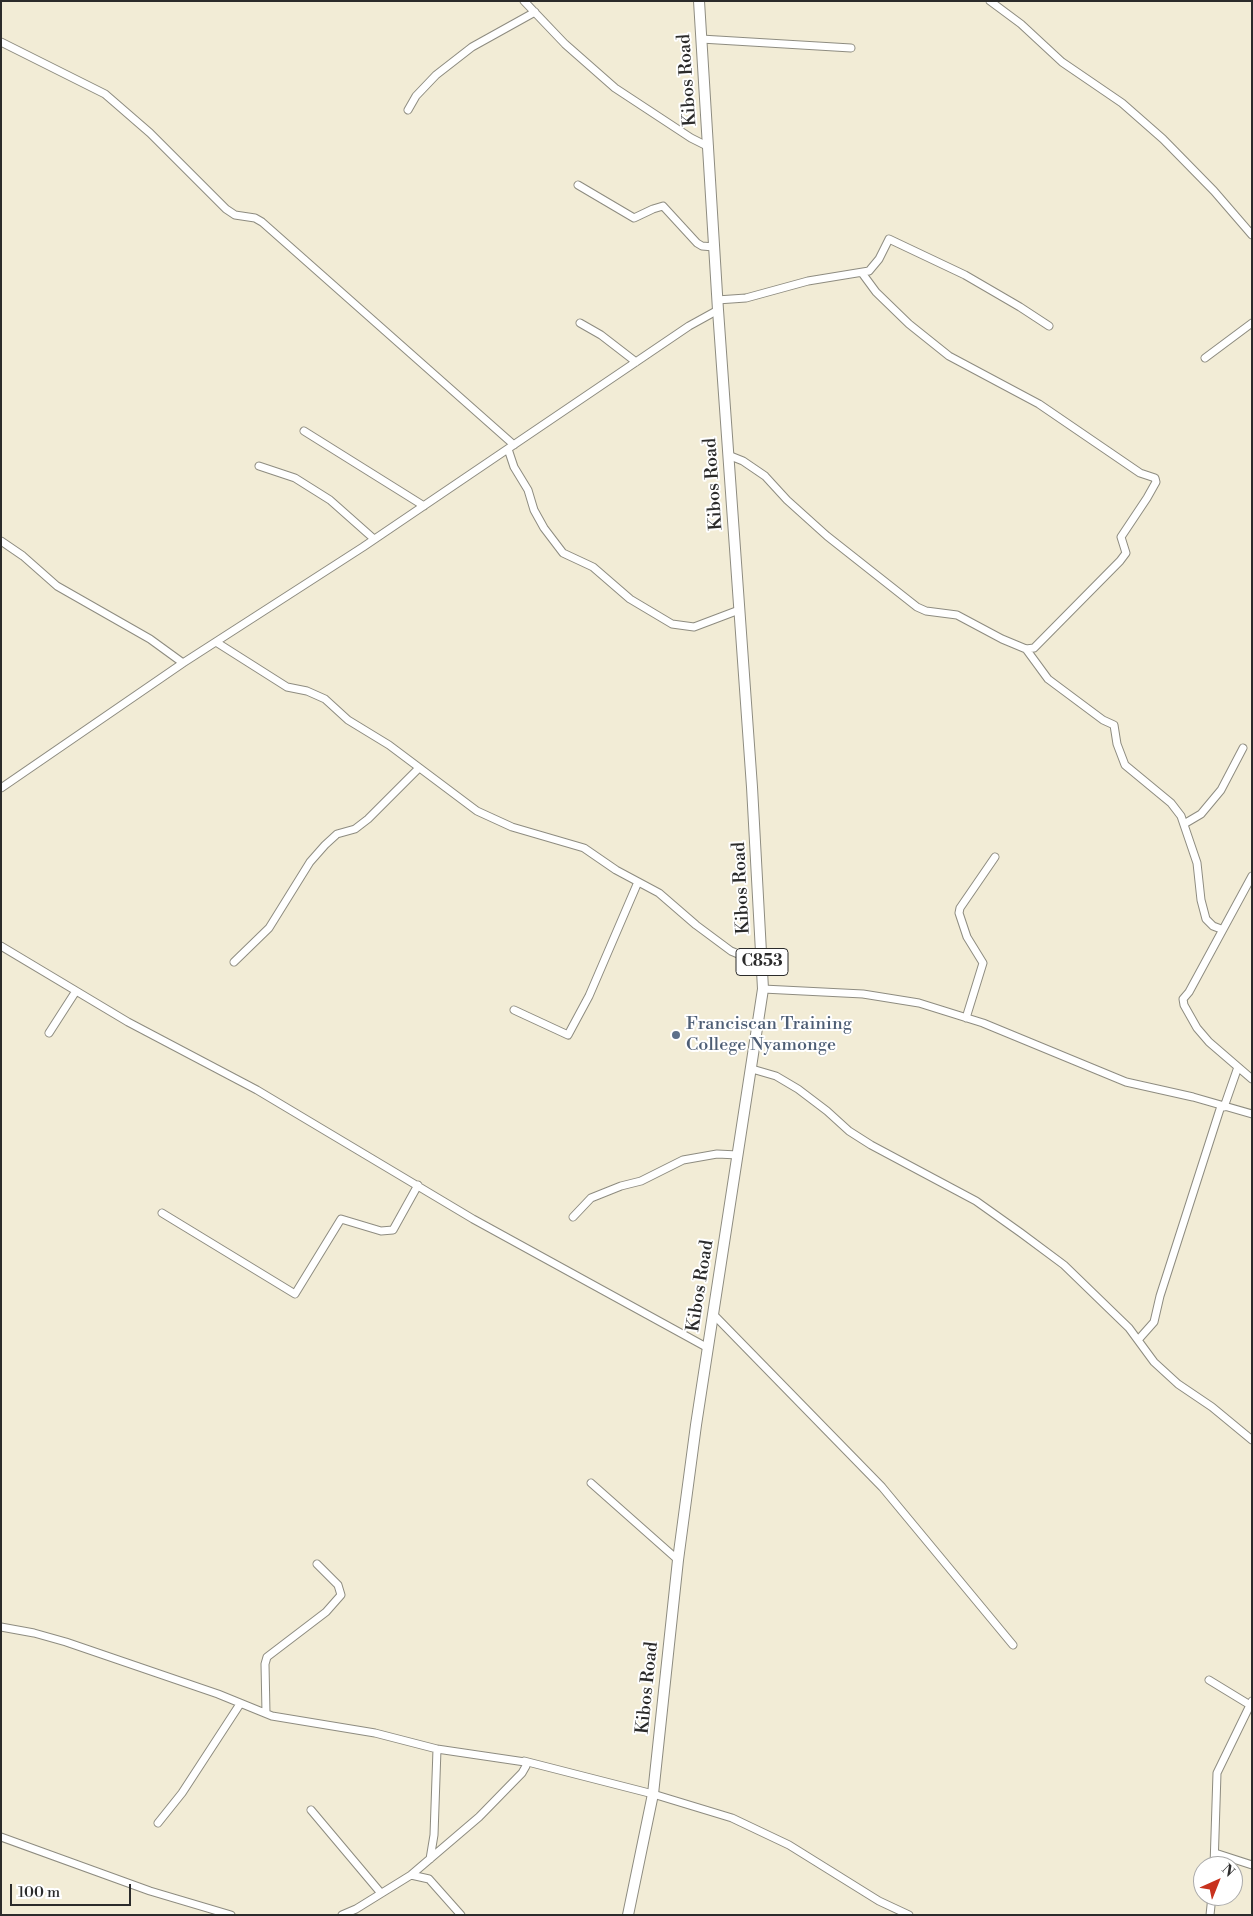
<!DOCTYPE html>
<html>
<head>
<meta charset="utf-8">
<style>
  body { margin:0 }
  #map { position:relative; width:1253px; height:1916px; overflow:hidden; background:#f2ecd6; font-family:"Libre Bodoni",serif }
  canvas { display:block }
  .frame { position:absolute; inset:0; border:2px solid #2b2b2b; pointer-events:none }
  .north { position:absolute; left:1193px; top:1856px; width:50px; height:50px; box-sizing:border-box; background:#fff; border:1px solid #aaa; border-radius:50%; rotate:44deg; font-size:14px; font-weight:700; line-height:20px; text-align:center; color:#2b2b2b }
  .north::after { content:''; display:block; margin:auto; width:18px; height:22px; background:#c8321e; clip-path:polygon(50% 0,100% 100%,50% 72%,0 100%) }
  .scale { position:absolute; left:10px; top:1884px; width:121px; height:22px; box-sizing:border-box; border:2px solid #2b2b2b; border-top:0; padding-left:6px; font-size:15px; line-height:18px; white-space:nowrap; color:#2b2b2b; -webkit-text-stroke:4px #fff; paint-order:stroke }
</style>
</head>
<body>
<div id="map">
<canvas width="1253" height="1916"></canvas>
<div class="frame"></div>
<div class="north">N</div>
<div class="scale">100 m</div>
</div>
<script>
const g = document.querySelector('canvas').getContext('2d');
g.lineJoin = 'round';
const poly = rows => new Path2D(rows.map(r => 'M' + r).join(''));
function trace(path, color, width, dash) { g.strokeStyle = color; g.lineWidth = width; g.lineCap = dash ? 'butt' : 'round'; g.setLineDash(dash || []); g.stroke(path); }
function write(font, color, halo, rows, align = 'center') {
  g.font = font + ' "Libre Bodoni",serif'; g.lineWidth = 4; g.setLineDash([]); g.textBaseline = 'middle'; g.strokeStyle = halo; g.fillStyle = color; for (const [text, x, y, turn = 0] of rows) {
    g.save(); g.translate(x, y); g.rotate((+turn || 0) * Math.PI / 180); g.textAlign = isNaN(turn) ? turn : align; if (halo) g.strokeText(text, 0, 0); g.fillText(text, 0, 0); g.restore();
  }
}
const street = poly([
  [524,1,565,44,615,88,691,138,709,147],
  [990,1,1021,24,1062,62,1122,103,1163,139,1214,191,1252,235],
  [701,39,851,48],
  [1,42,105,94,150,133,226,209,235,215,255,218,262,222,514,445],
  [408,110,416,96,436,75,472,47,535,12],
  [578,185,634,218,653,209,663,206,697,243,702,246,714,247],
  [717,300,746,298,808,281,869,271,879,259,889,239,965,275,1020,307,1049,326],
  [580,323,601,335,636,362],
  [1205,358,1252,323],
  [304,431,424,506],
  [508,449,514,467,528,490,534,510,544,528,563,553,593,567,630,599,672,624,694,627,739,610],
  [728,455,743,461,765,476,787,500,827,536,917,607,926,611,957,615,1002,639,1026,649,1034,648,1120,561,1126,553,1121,537,1147,498,1156,482,1155,478,1140,473,1039,404,949,356,909,324,876,292,862,273],
  [259,466,295,478,330,500,374,539],
  [1,541,23,556,57,586,150,639,183,663],
  [216,642,287,687,307,691,325,699,348,720,389,745,477,811,512,827,584,848,616,870,659,893,696,925,731,951,762,964],
  [1026,649,1048,679,1103,720,1114,725,1117,744,1125,765,1171,803,1181,816,1197,863,1201,900,1206,919,1213,926,1221,929],
  [1,788,183,663,363,547,689,326,718,310],
  [1184,824,1201,814,1221,790,1243,748],
  [1252,876,1189,992,1183,999,1184,1005,1197,1028,1209,1042,1252,1079],
  [1,946,128,1022,257,1090,473,1219,708,1348],
  [234,962,269,928,310,862,325,845,337,834,355,829,368,819,419,768],
  [763,989,863,994,919,1003,983,1023,1126,1082,1193,1097,1252,1114],
  [514,1010,568,1035,589,996,638,882],
  [966,1018,983,963,967,937,959,913,960,908,995,857],
  [49,1033,76,991],
  [752,1069,776,1076,798,1089,827,1111,849,1131,871,1145,976,1201,1021,1233,1064,1265,1097,1297,1129,1328,1154,1362,1178,1384,1212,1407,1252,1440],
  [1224,1107,1238,1067],
  [162,1213,295,1294,341,1219,381,1231,393,1230,418,1185],
  [573,1217,591,1198,621,1186,641,1181,683,1160,717,1154,738,1155],
  [713,1314,882,1487,1013,1645],
  [1138,1340,1154,1322,1160,1296,1221,1106],
  [591,1483,678,1560],
  [1,1627,34,1633,66,1642,218,1694,272,1716,375,1733,437,1749,525,1762,526,1766,522,1773,479,1817,411,1875,356,1909,342,1915],
  [1209,1680,1250,1705],
  [266,1713,265,1664,267,1657,326,1612,341,1595,338,1585,317,1564],
  [524,1761,653,1794,732,1818,789,1845,879,1901,909,1915],
  [311,1810,380,1892],
  [158,1823,182,1793,240,1704],
  [1,1837,150,1891,231,1915],
  [1215,1853,1252,1865],
  [430,1859,434,1835,437,1749],
  [1214,1866,1217,1773,1252,1701],
  [411,1875,429,1879,461,1915],
  [1210,1915,1212,1896]
]);
const primary = poly([
  [628,1915,653,1794,678,1560,696,1425,763,989,752,787,718,310,699,1]
]);
trace(street, '#8e8c80', 9);
trace(primary, '#8e8c80', 12);
trace(street, '#fff', 7);
trace(primary, '#fff', 10);
for (const [x, y, r, color] of [
  [676,1035,5,"#5c6f8a"]
]) { const dot = new Path2D(); dot.arc(x, y, r, 0, 2 * Math.PI); g.fillStyle = color; g.fill(dot); trace(dot, '#fff', 2); }
for (const [x, y, w] of [
  [762,962,52]
]) { const box = new Path2D(); box.roundRect(x - w / 2, y - 13.5, w, 27, 4); g.fillStyle = '#fff'; g.fill(box); trace(box, '#2b2b2b', 1); }
write('bold 16px', '#2b2b2b', null, [
  ["C853",762,962]
]);
write('18px', '#2b2b2b', '#fff', [
  ["Kibos Road",688,80,-94],
  ["Kibos Road",714,484,-94],
  ["Kibos Road",742,888,-93],
  ["Kibos Road",701,1286,-81],
  ["Kibos Road",648,1688,-84]
]);
write('18px', '#4e5e75', '#fff', [
  ["Franciscan Training",686,1025],
  ["College Nyamonge",686,1046]
], 'left');
</script>
</body>
</html>
